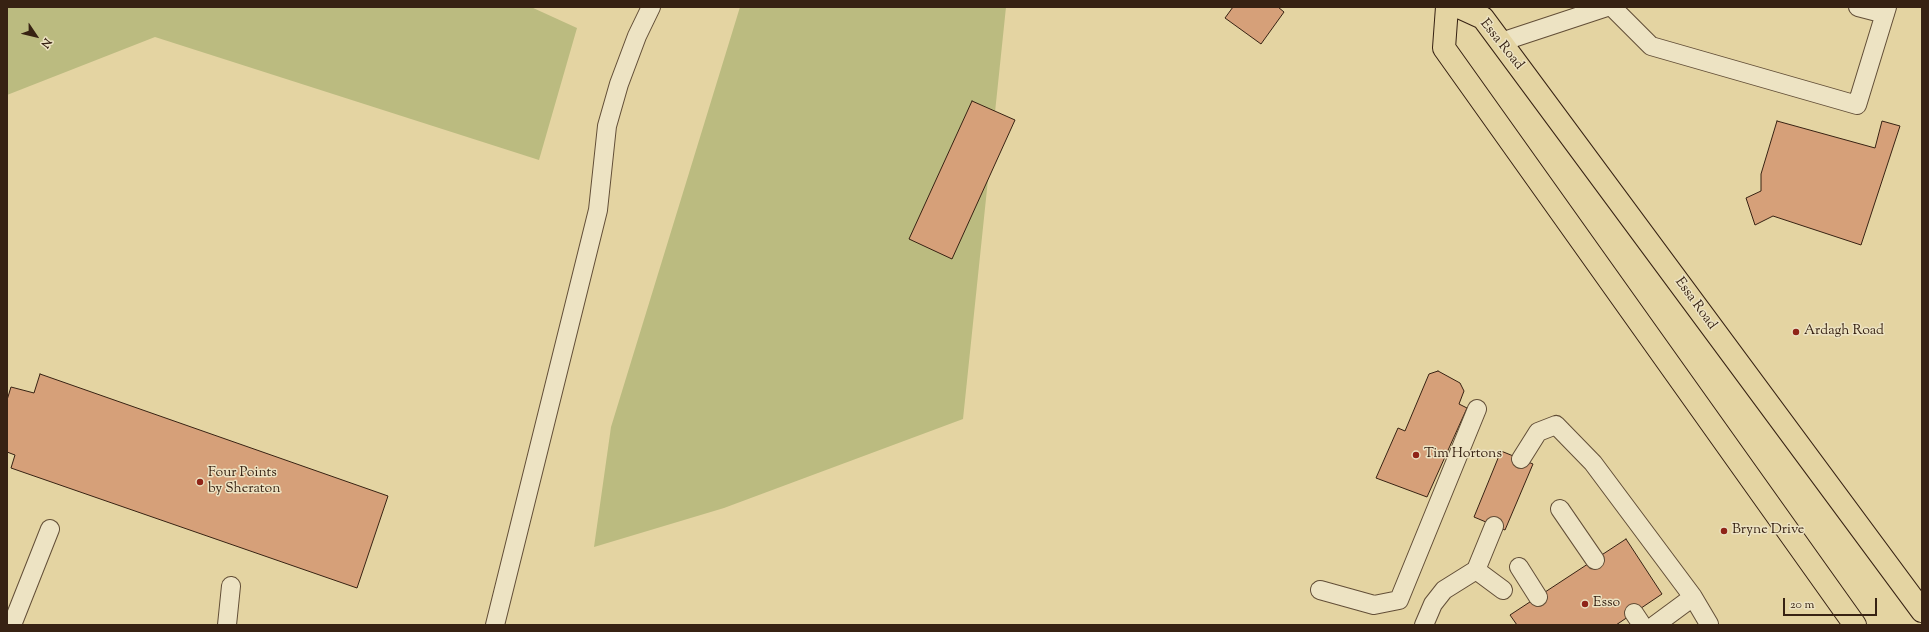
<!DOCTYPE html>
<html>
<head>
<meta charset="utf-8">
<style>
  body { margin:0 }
  #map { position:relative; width:1929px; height:632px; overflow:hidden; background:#e4d4a2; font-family:"Sorts Mill Goudy",serif }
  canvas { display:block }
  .frame { position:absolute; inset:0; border:8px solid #372213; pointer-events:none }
  .north { position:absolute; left:16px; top:16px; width:40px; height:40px; -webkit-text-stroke:3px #ede3c3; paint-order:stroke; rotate:125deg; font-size:11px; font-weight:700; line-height:16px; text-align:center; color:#372213 }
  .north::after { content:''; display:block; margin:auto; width:14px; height:18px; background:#372213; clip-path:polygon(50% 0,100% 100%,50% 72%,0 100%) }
  .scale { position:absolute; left:1783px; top:598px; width:94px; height:18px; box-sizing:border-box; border:2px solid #372213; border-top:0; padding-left:5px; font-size:12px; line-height:14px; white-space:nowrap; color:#372213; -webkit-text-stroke:3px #ede3c3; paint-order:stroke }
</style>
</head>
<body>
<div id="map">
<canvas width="1929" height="632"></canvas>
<div class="frame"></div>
<div class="north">N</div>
<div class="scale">20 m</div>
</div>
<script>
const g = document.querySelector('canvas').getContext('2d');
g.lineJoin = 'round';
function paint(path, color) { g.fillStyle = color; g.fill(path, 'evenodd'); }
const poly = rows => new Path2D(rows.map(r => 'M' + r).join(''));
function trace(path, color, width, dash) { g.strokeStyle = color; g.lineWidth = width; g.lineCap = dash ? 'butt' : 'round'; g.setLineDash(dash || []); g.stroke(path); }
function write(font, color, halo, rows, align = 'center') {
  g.font = font + ' "Sorts Mill Goudy",serif'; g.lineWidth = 3; g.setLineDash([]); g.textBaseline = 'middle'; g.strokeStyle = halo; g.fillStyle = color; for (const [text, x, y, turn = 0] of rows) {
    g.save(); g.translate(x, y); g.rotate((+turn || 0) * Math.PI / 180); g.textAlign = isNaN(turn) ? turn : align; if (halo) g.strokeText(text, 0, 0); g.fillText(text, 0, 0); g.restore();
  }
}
paint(poly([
  [7,7,531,7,577,28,539,160,155,37,7,95],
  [740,7,1006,7,963,419,724,508,594,547,611,427]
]), '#bbbb80');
const building = poly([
  [1233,7,1278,7,1284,12,1261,44,1225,18,1233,7],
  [972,101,1015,120,952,259,909,239,972,101],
  [1777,121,1875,148,1882,121,1900,126,1861,245,1773,216,1755,225,1746,198,1761,191,1761,174,1777,121],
  [1438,371,1460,383,1464,391,1459,404,1467,408,1427,497,1376,478,1398,428,1405,431,1429,374,1438,371],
  [40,374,388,496,357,588,11,468,15,455,7,452,7,400,11,387,34,393,40,374],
  [1501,451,1533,464,1505,530,1474,517,1501,451],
  [1626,539,1662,594,1616,625,1517,625,1510,615,1626,539]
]);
paint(building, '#d6a079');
trace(building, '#372213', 1);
const service = poly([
  [1612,7,1651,46,1857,105,1887,7],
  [1858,7,1885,14],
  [1501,42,1607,7],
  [1521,459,1538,432,1556,425,1593,463,1693,597,1655,625],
  [1560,509,1595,560],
  [1519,567,1538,597],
  [1476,570,1503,590],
  [1320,590,1374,605,1399,600,1477,409],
  [1693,597,1709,624],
  [1634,613,1642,625],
  [12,625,50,529],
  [227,625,231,586],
  [495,625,598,210,607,126,619,84,637,36,651,7],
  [1424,625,1433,604,1444,590,1476,570,1494,526]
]);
const primary = poly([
  [1447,7,1444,48,1855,625],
  [1459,7,1483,18,1922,611]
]);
trace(service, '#624e37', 20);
trace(primary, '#372213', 24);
trace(service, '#ede3c3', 18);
trace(primary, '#e4d4a2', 22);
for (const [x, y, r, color] of [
  [1796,332,4,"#8f2418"],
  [1416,455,4,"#8f2418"],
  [200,482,4,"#8f2418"],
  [1724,531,4,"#8f2418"],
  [1585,604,4,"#8f2418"]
]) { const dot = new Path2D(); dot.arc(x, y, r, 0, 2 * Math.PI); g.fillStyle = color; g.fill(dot); trace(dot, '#ede3c3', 1.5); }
write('14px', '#372213', '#ede3c3', [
  ["Essa Road",1501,45,51],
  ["Essa Road",1695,304,54]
]);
write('14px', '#372213', '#ede3c3', [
  ["Ardagh Road",1804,332],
  ["Tim Hortons",1424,455],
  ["Four Points",208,474],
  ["by Sheraton",208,490],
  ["Bryne Drive",1732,531],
  ["Esso",1593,604]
], 'left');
</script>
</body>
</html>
